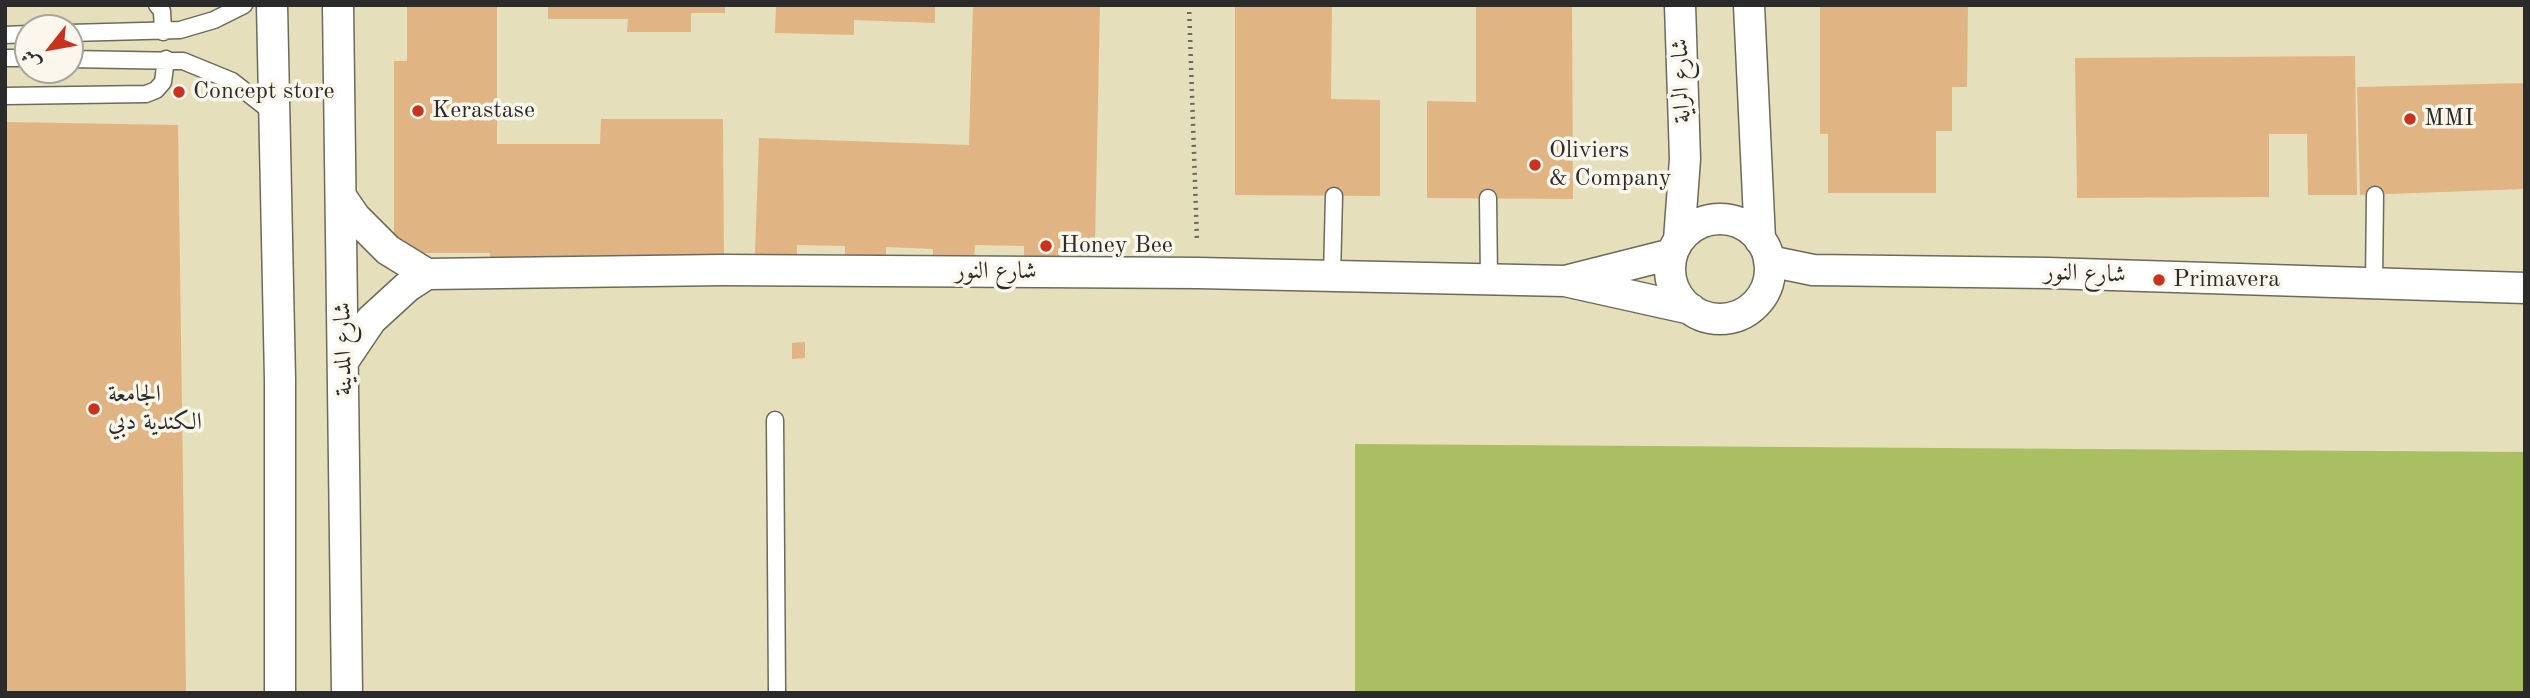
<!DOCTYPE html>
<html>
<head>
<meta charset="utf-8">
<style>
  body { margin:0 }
  #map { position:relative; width:2530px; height:698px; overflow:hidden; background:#e6dfbb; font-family:"Old Standard TT",Amiri,serif }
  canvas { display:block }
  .frame { position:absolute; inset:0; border:7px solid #2b2b2b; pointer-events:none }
  .north { position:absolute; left:14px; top:14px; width:70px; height:70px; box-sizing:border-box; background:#fbf7ec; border:2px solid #a8a59f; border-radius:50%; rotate:239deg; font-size:19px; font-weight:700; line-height:28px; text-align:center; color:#2b2b2b }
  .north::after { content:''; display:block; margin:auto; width:24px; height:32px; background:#c8321e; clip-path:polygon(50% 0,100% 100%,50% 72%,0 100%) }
</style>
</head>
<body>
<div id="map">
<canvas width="2530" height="698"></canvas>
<div class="frame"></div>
<div class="north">ش</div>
</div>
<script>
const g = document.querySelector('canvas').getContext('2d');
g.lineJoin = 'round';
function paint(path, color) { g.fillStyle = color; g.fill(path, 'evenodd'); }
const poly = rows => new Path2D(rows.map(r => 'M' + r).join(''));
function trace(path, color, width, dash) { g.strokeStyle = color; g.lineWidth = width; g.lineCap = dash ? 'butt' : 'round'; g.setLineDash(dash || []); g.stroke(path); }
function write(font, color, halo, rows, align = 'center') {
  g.font = font + ' "Old Standard TT",Amiri,serif'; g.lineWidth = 7; g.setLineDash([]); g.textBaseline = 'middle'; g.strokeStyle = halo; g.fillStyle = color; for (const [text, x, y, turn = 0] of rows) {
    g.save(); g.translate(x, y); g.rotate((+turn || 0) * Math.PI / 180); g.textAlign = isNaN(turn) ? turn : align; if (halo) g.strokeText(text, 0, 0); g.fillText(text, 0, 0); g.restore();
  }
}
paint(poly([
  [1355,444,2525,452,2525,693,1355,693]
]), '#aabe62');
paint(poly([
  [407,5,497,5,497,144,600,144,601,119,723,119,724,264,490,263,490,253,394,253,394,61,407,61],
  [548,5,725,5,725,13,691,13,691,32,627,32,628,19,548,19],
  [776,5,935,5,935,23,854,20,854,35,775,33],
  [973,5,1100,5,1095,243,1081,243,1080,258,1024,257,1024,246,975,245,974,261,933,260,933,249,886,247,886,258,845,257,845,246,797,245,797,257,755,256,759,138,969,145],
  [1235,5,1332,5,1331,99,1380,100,1380,196,1235,195],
  [1476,5,1572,5,1573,199,1427,198,1427,101,1476,102],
  [1820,5,1968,5,1967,87,1952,87,1952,131,1936,131,1936,193,1828,193,1828,134,1820,134],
  [2355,56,2357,195,2308,195,2307,134,2269,134,2269,197,2077,198,2075,58],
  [2525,83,2525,189,2360,195,2357,87],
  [5,122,178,125,186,693,5,693],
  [805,342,805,358,792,359,792,343]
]), '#e1b483');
const service = poly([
  [157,5,162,11,163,32],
  [70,33,180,30,214,20,244,5],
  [5,35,28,34],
  [5,58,28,58],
  [70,59,183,61,232,81,273,113],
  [5,96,146,94,156,90,163,82,166,59],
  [1488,198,1489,279],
  [1332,276,1334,196],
  [2374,283,2375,195],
  [775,420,777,693]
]);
const minor = poly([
  [272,5,280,379,280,693],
  [338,5,347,693],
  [1749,5,1760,240],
  [342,198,355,217,388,250,427,274,722,270,1198,273,1565,281,1691,309],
  '1670 269a50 50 0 1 1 100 0a50 50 0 1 1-100 0Z',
  [1679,240,1685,159,1680,5],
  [1769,261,1813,270,2048,273,2525,288],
  [1569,280,1672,254],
  [344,360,371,320,407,287,427,274]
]);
trace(service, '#6c6a5d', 19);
trace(minor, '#6c6a5d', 33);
trace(poly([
  [1189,5,1197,241]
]), '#6c6a5d', 4.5, [2, 5]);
trace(service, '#fff', 16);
trace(minor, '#fff', 30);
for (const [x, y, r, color] of [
  [179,92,7,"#c8321e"],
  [418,111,7,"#c8321e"],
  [2410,119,7,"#c8321e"],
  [1535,165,7,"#c8321e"],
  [1046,246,7,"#c8321e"],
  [2159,280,7,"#c8321e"],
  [94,409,7,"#c8321e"]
]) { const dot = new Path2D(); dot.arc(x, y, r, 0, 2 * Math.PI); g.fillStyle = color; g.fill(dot); trace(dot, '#fbf7ec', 2.5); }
write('24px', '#2b2b2b', '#fbf7ec', [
  ["شارع الراية",1682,81,-92],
  ["شارع النور",996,272],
  ["شارع النور",2085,274,2],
  ["شارع المدينة",344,349,-91]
]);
write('24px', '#2b2b2b', '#fbf7ec', [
  ["Concept store",193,92],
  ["Kerastase",432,111],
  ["MMI",2424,119],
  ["Oliviers",1549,151],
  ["& Company",1549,179],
  ["Honey Bee",1060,246],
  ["Primavera",2173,280],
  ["الجامعة",108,395],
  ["الكندية دبي",108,423]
], 'left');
</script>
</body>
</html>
